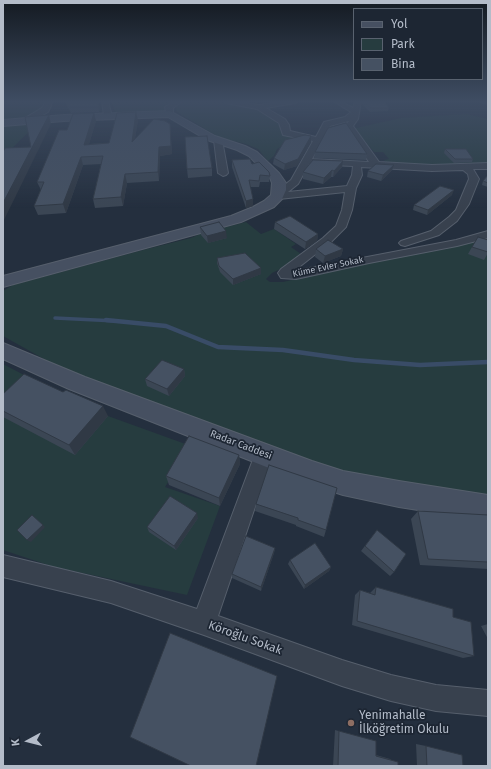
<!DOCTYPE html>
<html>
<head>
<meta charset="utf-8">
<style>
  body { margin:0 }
  #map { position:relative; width:491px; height:769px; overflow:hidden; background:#242f3e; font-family:"Fira Sans",sans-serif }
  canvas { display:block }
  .frame { position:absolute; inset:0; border:4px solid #b4bcc9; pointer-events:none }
  .legend { position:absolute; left:353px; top:8px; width:130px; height:72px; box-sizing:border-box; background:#1d2633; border:1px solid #59626f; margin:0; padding:5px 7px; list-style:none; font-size:12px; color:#b4bcc9 }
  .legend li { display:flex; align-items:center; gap:8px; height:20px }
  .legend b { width:20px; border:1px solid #59626f }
  .north { position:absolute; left:8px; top:721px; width:40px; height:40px; -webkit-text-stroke:3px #1d2633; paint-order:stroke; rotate:263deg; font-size:11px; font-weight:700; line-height:16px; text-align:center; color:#b4bcc9 }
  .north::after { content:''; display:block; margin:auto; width:14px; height:18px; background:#b4bcc9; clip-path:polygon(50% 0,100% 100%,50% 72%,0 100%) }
</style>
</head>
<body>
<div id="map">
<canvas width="491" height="769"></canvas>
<div class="frame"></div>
<ul class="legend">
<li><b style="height:5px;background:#465061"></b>Yol</li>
<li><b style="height:11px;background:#263c3f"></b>Park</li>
<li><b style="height:11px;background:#455162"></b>Bina</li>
</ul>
<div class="north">K</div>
</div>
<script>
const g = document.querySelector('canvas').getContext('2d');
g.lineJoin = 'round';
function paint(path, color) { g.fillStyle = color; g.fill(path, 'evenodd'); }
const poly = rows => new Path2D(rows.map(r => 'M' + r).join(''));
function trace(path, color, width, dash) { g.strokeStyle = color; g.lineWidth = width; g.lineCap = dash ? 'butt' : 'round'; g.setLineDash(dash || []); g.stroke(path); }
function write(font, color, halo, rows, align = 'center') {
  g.font = font + ' "Fira Sans",sans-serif'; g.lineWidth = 3.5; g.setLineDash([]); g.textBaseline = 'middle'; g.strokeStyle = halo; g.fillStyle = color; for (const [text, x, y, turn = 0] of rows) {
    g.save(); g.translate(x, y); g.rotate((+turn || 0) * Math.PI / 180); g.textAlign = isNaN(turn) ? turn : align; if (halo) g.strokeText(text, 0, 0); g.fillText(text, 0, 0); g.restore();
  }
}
paint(poly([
  [3,101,45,101,45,104,44,107,26,118,3,121],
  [111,101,177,101,167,105,165,107,165,111,116,114],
  [185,101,221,101,253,107,271,117,283,128,305,141,284,145,277,149,274,156,268,161,258,149,246,144,220,138,177,112,175,109,176,107],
  [466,114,488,119,488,164,449,166,387,163,384,160,389,159,383,152,374,152,356,131,356,128,401,118],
  [40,121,7,153,3,157,3,124],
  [246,222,261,234,274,229,296,244,291,247,301,254,291,264,272,273,266,279,270,282,283,282,379,260,447,249,488,236,488,499,339,471,227,432,53,364,3,336,3,291,13,285,143,250,191,238,200,234],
  [3,364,26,376,3,411],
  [72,400,108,416,191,446,165,487,220,506,187,595,54,567,3,550,3,417]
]), '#263c3f');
trace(poly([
  [55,318,116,321]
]), '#394c67', 3.5);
trace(poly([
  [106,320,166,326,218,347,283,350,354,360,420,365,488,362]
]), '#394c67', 4.5);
const street = poly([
  [46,101,52,101,51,106,48,112,31,122,25,122,25,118,42,108,46,101],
  [102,101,108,101,112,116,111,118,108,118,104,116,102,101],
  [175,101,183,101,173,108,173,116,167,116,165,107,175,101],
  [223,101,236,101,259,105,285,101,299,101,296,103,266,108,285,119,289,125,290,131,316,137,324,122,345,117,351,112,333,101,340,101,353,108,355,101,361,101,358,119,353,126,379,162,432,165,488,163,488,169,473,169,479,179,469,204,457,221,439,235,405,246,401,245,399,243,401,241,431,231,449,217,456,210,469,179,468,174,463,170,432,171,361,167,362,175,356,188,352,210,346,227,331,242,294,271,456,240,488,231,488,238,457,246,369,263,296,279,281,278,278,273,281,269,323,238,336,226,342,210,345,192,279,199,273,198,272,196,273,194,291,180,313,141,283,135,279,123,257,109,226,103,223,101],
  [349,121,345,126,369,162,312,159,330,126,349,121],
  [309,164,353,166,352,175,347,186,288,192,298,184,309,164],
  [479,101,488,101,488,104,480,102,479,101],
  [215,138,218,138,222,140,228,173,226,175,223,176,218,173,214,140,215,138],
  [264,446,270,448,273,454,218,616,342,660,391,675,436,685,488,690,488,716,436,711,391,701,342,686,204,635,111,603,3,577,3,555,111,581,197,609,255,454,258,448,264,446]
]);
const secondary = poly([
  [170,111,215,136,245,146,257,152,279,173,286,183,286,190,282,199,274,207,241,222,3,287,3,276,231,216,253,207,264,201,271,195,272,183,270,178,249,156,237,150,207,140,168,117,64,121,3,126,3,120,64,115,170,111],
  [3,343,85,377,312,461,343,471,399,481,488,495,488,521,399,507,343,495,312,485,69,389,3,359,3,343]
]);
trace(street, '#565f6c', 2);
trace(secondary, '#565f6c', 2);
paint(street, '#38414e');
paint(secondary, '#465061');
paint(poly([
  [64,101,96,101,96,102,100,107,99,112,71,113],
  [246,101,261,101,258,103],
  [362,101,384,101,389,108,388,111,370,112,362,104],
  [94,113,96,121,89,144,109,143,138,120,135,138,170,124,172,154,160,156,159,181,127,183,123,206,95,208,93,199,101,164,83,165,66,213,38,215,34,206,41,190,37,182,67,130],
  [311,136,311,142,297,166,284,170,273,164,274,158],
  [445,149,473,159,472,162,454,163,444,153],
  [315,152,367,154,366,160,314,158],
  [232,160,252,164,270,176,269,182,260,182,259,187,250,187,253,199,253,206,246,208,232,167],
  [343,161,342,167,333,177,331,177,323,184,303,179,303,172],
  [394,165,392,170,381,181,367,177,368,171],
  [212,168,212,176,188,178,187,169],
  [488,175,488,187,482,185,483,181],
  [452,195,427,215,413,210,414,205],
  [275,222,318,234,317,241,305,249,274,229],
  [200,227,227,238,208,243,201,235],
  [488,240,488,253,484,260,468,254,472,247],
  [316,249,343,249,341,256,323,263,315,257],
  [217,258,261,268,261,274,233,285,220,272,217,263],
  [184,369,185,376,169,396,147,386,145,379],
  [3,394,108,416,75,455,3,417],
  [239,455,240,464,220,506,169,485,166,476],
  [269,465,326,530,324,537,296,526,296,525,255,511,256,504],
  [418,511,488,515,488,569,420,565,411,519],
  [198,518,176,550,149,532,147,527],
  [377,530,394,572,390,576,361,551],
  [275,548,274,553,261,591,232,578,232,574],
  [290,560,331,567,329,571,304,589,288,564],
  [376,587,453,617,474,656,463,658,352,625,355,595,360,590,370,593],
  [488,624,488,639,481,626],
  [335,730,376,741,376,755,390,759,398,766,333,766],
  [416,744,426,746,463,766,417,766]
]), '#3b4654');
paint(poly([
  [99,102,100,107,99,112,98,107],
  [136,112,138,120,133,150,132,142],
  [94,113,96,121,86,153,84,145],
  [49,115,51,124,3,222,3,203],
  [170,124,172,154,160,156,159,181,158,172,159,147],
  [311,136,311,142,297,166,284,170,285,164],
  [81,157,83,165,66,213,63,204],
  [343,161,342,167,333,177,334,171],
  [394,165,392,170,381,181,383,175],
  [332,170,331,177,323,184,324,178],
  [125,174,127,183,123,206,121,197],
  [454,190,452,195,427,215,428,210],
  [253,199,253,206,246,208,246,201],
  [226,231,227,238,208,243,207,236],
  [318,234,317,241,305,249,306,242],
  [343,249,341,256,323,263,325,256],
  [261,268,261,274,233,285,233,279],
  [184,369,185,376,169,396,167,389],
  [103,406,108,416,75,455,69,445],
  [239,455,240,464,220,506,219,498],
  [197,513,198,518,176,550,174,546],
  [43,525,45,527,31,542,27,540],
  [275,548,274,553,261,591,261,587],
  [331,567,329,571,304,589,305,585]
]), '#303945');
const building = poly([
  [66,101,93,101,93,102,99,102,98,107,69,107,66,101],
  [363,101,384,101,389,108,371,108,363,101],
  [136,112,132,142,154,119,165,121,170,124,171,146,159,147,158,172,125,174,121,197,93,199,103,156,81,157,63,204,34,206,44,182,37,182,59,130,67,130,73,114,94,113,84,145,109,143,117,113,136,112],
  [49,115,3,203,3,152,5,148,31,147,25,117,49,115],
  [346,123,367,154,315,152,328,128,346,123],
  [305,135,311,136,298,159,285,164,274,158,285,140,305,135],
  [207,136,212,168,187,169,185,137,207,136],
  [445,149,466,149,473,159,455,159,445,149],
  [250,159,252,164,259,162,269,172,270,176,260,175,259,181,249,180,253,199,246,201,232,160,250,159],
  [313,160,343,161,334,171,332,170,324,178,303,172,313,160],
  [376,164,394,165,383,175,368,171,376,164],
  [488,175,488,183,483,181,488,175],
  [440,186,454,190,428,210,414,205,440,186],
  [290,216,318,234,306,242,275,222,290,216],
  [219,222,226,231,207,236,200,227,219,222],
  [478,237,488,240,488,252,472,247,478,237],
  [328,240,343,249,325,256,316,249,328,240],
  [245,253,261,268,233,279,219,266,217,258,245,253],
  [162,360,184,369,167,389,145,379,162,360],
  [24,374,63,392,66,390,103,406,69,445,3,411,3,394,24,374],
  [189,436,239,455,219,498,166,476,189,436],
  [269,465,337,488,326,530,298,520,298,518,256,504,269,465],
  [170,496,197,513,174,546,147,527,170,496],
  [418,511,488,515,488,562,428,559,418,511],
  [32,515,43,525,27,540,17,530,32,515],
  [377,530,406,554,394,572,365,546,377,530],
  [246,536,275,548,261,587,232,574,246,536],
  [315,543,331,567,305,585,290,560,315,543],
  [376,587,453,609,453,617,471,622,474,656,357,621,360,590,375,595,376,587],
  [170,633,277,676,256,766,191,766,130,737,170,633],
  [339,731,376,741,376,756,398,762,398,766,338,766,339,731],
  [426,746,462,755,463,766,427,766,426,746]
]);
paint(building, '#455162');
trace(building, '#303945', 1);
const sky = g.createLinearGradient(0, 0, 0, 208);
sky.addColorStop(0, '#141a22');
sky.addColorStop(0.49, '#3f4d63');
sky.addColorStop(1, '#3f4d6300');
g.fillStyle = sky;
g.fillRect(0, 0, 491, 208);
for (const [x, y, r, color] of [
  [351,723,4,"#8d6e63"]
]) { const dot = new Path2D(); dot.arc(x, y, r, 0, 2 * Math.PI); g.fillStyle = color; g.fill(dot); trace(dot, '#1d2633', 1.5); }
write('9px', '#b4bcc9', '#1d2633', [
  ["Küme Evler Sokak",328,267,-12]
]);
write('10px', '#b4bcc9', '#1d2633', [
  ["Radar Caddesi",241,445,21]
]);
write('12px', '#b4bcc9', '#1d2633', [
  ["Köroğlu Sokak",245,638,20]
]);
write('12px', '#b4bcc9', '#1d2633', [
  ["Yenimahalle",359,716],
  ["İlköğretim Okulu",359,730]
], 'left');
</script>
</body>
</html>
